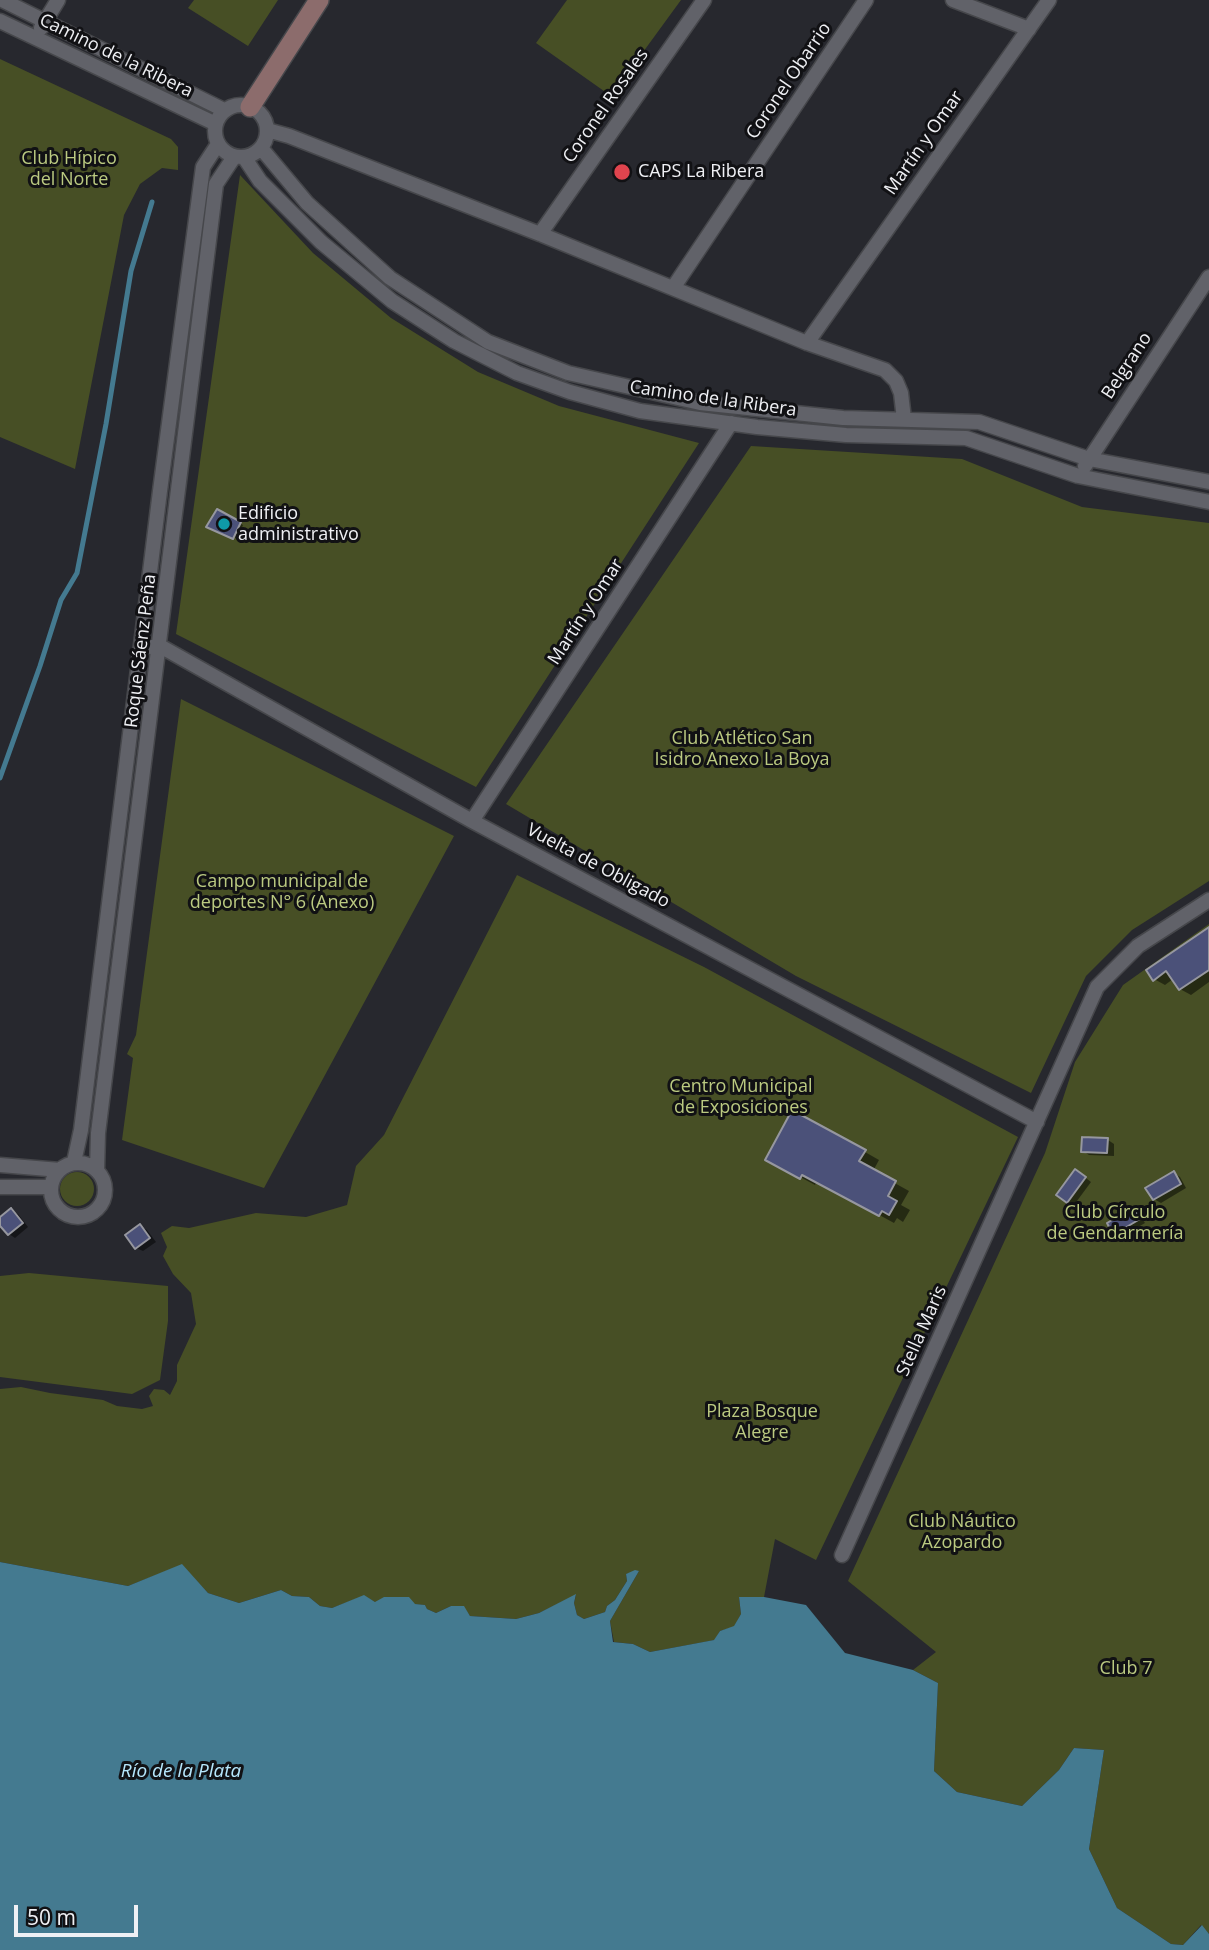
<!DOCTYPE html>
<html>
<head>
<meta charset="utf-8">
<style>
  body { margin:0 }
  #map { position:relative; width:1209px; height:1950px; overflow:hidden; background:#27282e; font-family:"Open Sans",sans-serif }
  canvas { display:block }
  .scale { position:absolute; left:14px; top:1905px; width:124px; height:32px; box-sizing:border-box; border:4px solid #eff0f4; border-top:0; padding-left:9px; font-size:21px; line-height:24px; white-space:nowrap; color:#eff0f4; -webkit-text-stroke:5px #111114; paint-order:stroke }
</style>
</head>
<body>
<div id="map">
<canvas width="1209" height="1950"></canvas>
<div class="scale">50 m</div>
</div>
<script>
const g = document.querySelector('canvas').getContext('2d');
g.lineJoin = 'round';
function paint(path, color) { g.fillStyle = color; g.fill(path, 'evenodd'); }
const poly = rows => new Path2D(rows.map(r => 'M' + r).join(''));
function trace(path, color, width, dash) { g.strokeStyle = color; g.lineWidth = width; g.lineCap = dash ? 'butt' : 'round'; g.setLineDash(dash || []); g.stroke(path); }
function write(font, color, halo, rows, align = 'center') {
  g.font = font + ' "Open Sans",sans-serif'; g.lineWidth = 6; g.setLineDash([]); g.textBaseline = 'middle'; g.strokeStyle = halo; g.fillStyle = color; for (const [text, x, y, turn = 0] of rows) {
    g.save(); g.translate(x, y); g.rotate((+turn || 0) * Math.PI / 180); g.textAlign = isNaN(turn) ? turn : align; if (halo) g.strokeText(text, 0, 0); g.fillText(text, 0, 0); g.restore();
  }
}
paint(poly([
  [194,0,278,0,248,46,188,8],
  [567,0,681,0,611,96,536,43],
  [0,59,171,139,178,147,178,170,162,168,140,184,124,215,75,469,0,437],
  [240,175,313,253,391,318,478,372,559,406,699,443,476,787,176,634],
  [751,446,962,459,1082,507,1209,523,1209,881,1132,930,1086,976,1031,1093,796,976,506,804],
  [181,699,454,836,264,1188,122,1140,133,1058,127,1054,136,1035],
  [517,875,704,967,1018,1137,816,1560,775,1539,764,1597,739,1597,741,1614,734,1627,720,1631,715,1640,650,1652,633,1644,614,1642,610,1621,639,1571,626,1574,627,1581,615,1600,607,1606,605,1612,584,1619,577,1615,574,1603,576,1595,539,1613,516,1619,470,1616,463,1606,451,1606,436,1613,427,1609,425,1605,375,1602,364,1596,332,1608,320,1606,309,1597,292,1596,281,1590,239,1603,208,1593,182,1565,128,1586,0,1562,0,1389,21,1387,50,1393,103,1400,117,1406,142,1409,153,1406,149,1396,154,1389,164,1390,170,1395,177,1381,177,1365,196,1324,191,1293,173,1274,163,1256,167,1247,161,1233,172,1226,189,1228,256,1213,306,1217,347,1205,356,1166,384,1135],
  [1209,924,1209,1934,1201,1925,1183,1945,1171,1944,1117,1908,1089,1849,1104,1750,1074,1748,1059,1770,1022,1806,957,1792,934,1771,938,1683,913,1670,936,1652,848,1581,1045,1153,1075,1062,1123,985],
  '60 1189a17 17 0 1 1 34 0a17 17 0 1 1-34 0Z',
  [29,1273,168,1286,168,1321,160,1380,132,1394,0,1377,0,1276]
]), '#474f25');
paint(poly([
  [0,1562,128,1586,182,1564,208,1593,239,1603,281,1590,292,1596,309,1597,320,1606,332,1608,364,1595,375,1602,384,1597,409,1597,415,1604,425,1605,427,1609,436,1613,451,1606,464,1606,470,1616,516,1619,539,1613,576,1594,574,1603,577,1615,584,1619,605,1612,607,1606,615,1600,627,1581,626,1574,635,1570,639,1571,610,1621,613,1642,633,1644,650,1652,714,1640,720,1631,734,1626,741,1614,739,1597,764,1597,806,1605,845,1653,913,1670,938,1683,934,1771,957,1792,1022,1806,1059,1770,1074,1748,1104,1750,1089,1849,1117,1908,1171,1944,1183,1945,1202,1925,1209,1934,1209,1950,0,1950]
]), '#447a90');
paint(poly([
  [218,511,243,525,237,539,209,526],
  [1209,929,1209,982,1191,995,1180,989,1173,979,1165,985,1154,979],
  [1108,1140,1114,1144,1114,1156,1089,1155,1083,1151],
  [865,1152,879,1160,873,1171,909,1191,901,1205,910,1210,903,1222,897,1218,894,1223,817,1181,815,1185,767,1159],
  [1174,1173,1180,1177,1186,1188,1161,1203,1154,1199],
  [1082,1175,1091,1182,1074,1205,1068,1202],
  [1133,1210,1139,1214,1145,1223,1121,1237,1115,1233],
  [11,1211,18,1214,28,1227,15,1238,9,1234,0,1223,0,1219],
  [140,1226,147,1230,156,1242,143,1251,136,1248]
]), '#0007');
trace(poly([
  [0,778,40,666,61,600,77,573,106,424,131,271,152,202]
]), '#447a90', 5);
const building = poly([
  [217,509,241,522,233,539,206,527,217,509],
  [1209,927,1209,970,1179,990,1166,971,1153,981,1146,970,1209,927],
  [792,1110,866,1150,859,1161,896,1181,888,1196,897,1201,889,1215,882,1211,879,1216,802,1175,800,1179,765,1160,792,1110],
  [1082,1137,1108,1138,1107,1153,1081,1152,1082,1137],
  [1075,1169,1086,1177,1067,1203,1056,1195,1075,1169],
  [1174,1171,1181,1184,1153,1200,1145,1188,1174,1171],
  [11,1208,23,1223,8,1235,0,1226,0,1217,11,1208],
  [1133,1208,1140,1219,1113,1235,1107,1223,1133,1208],
  [140,1224,150,1238,135,1249,125,1235,140,1224]
]);
paint(building, '#4b5179');
trace(building, '#96979f', 2);
const street = poly([
  [2,0,224,110],
  [953,0,1029,29],
  [0,21,216,124],
  [41,28,58,0],
  '215 131a26 26 0 1 1 52 0a26 26 0 1 1-52 0Z',
  [267,130,289,136,540,234,807,343,885,370,896,381,901,393,904,419],
  [261,148,307,203,390,278,488,342,568,373,700,403,843,418,979,422,1089,459,1209,482],
  [244,157,260,181,321,242,392,301,454,341,517,373,570,392,640,411,757,427,846,435,966,438,1078,476,1209,502],
  [540,234,704,0],
  [673,288,866,0],
  [807,343,1049,0],
  [1085,466,1209,277],
  [151,647,160,646,472,821,1037,1122],
  [472,821,731,423],
  [74,1162,81,1130,160,491,203,167,218,144],
  '51 1190a27 27 0 1 1 54 0a27 27 0 1 1-54 0Z',
  [0,1165,60,1170],
  [97,1171,98,1133,216,184,234,157],
  [0,1187,50,1187],
  [842,1555,1097,987,1138,946,1209,900]
]);
const secondary = poly([
  [250,107,319,0]
]);
trace(street, '#46474b', 17);
trace(secondary, '#46474b', 22);
trace(street, '#616269', 14);
trace(secondary, '#8c6c6c', 19);
for (const [x, y, r, color] of [
  [622,172,9,"#e0444e"],
  [224,524,7,"#0f9aa8"]
]) { const dot = new Path2D(); dot.arc(x, y, r, 0, 2 * Math.PI); g.fillStyle = color; g.fill(dot); trace(dot, '#111114', 2.5); }
write('18px', '#eff0f4', '#111114', [
  ["Camino de la Ribera",116,56,26],
  ["Coronel Obarrio",789,81,-56],
  ["Coronel Rosales",606,106,-55],
  ["Martín y Omar",924,143,-55],
  ["Belgrano",1127,366,-57],
  ["Camino de la Ribera",713,399,8],
  ["Martín y Omar",586,612,-57],
  ["Roque Sáenz Peña",141,651,-83],
  ["Vuelta de Obligado",598,866,28],
  ["Stella Maris",922,1331,-66]
]);
write('18px', '#bbca81', '#111114', [
  ["Club Hípico",69,159],
  ["del Norte",69,180],
  ["Club Atlético San",742,739],
  ["Isidro Anexo La Boya",742,760],
  ["Campo municipal de",282,882],
  ["deportes N° 6 (Anexo)",282,903],
  ["Centro Municipal",741,1087],
  ["de Exposiciones",741,1108],
  ["Club Círculo",1115,1213],
  ["de Gendarmería",1115,1234],
  ["Plaza Bosque",762,1412],
  ["Alegre",762,1433],
  ["Club Náutico",962,1522],
  ["Azopardo",962,1543],
  ["Club 7",1126,1669]
]);
write('18px', '#eff0f4', '#111114', [
  ["CAPS La Ribera",638,172],
  ["Edificio",238,514],
  ["administrativo",238,535]
], 'left');
write('italic 19px', '#b6e7fc', '#111114', [
  ["Río de la Plata",181,1772]
]);
</script>
</body>
</html>
